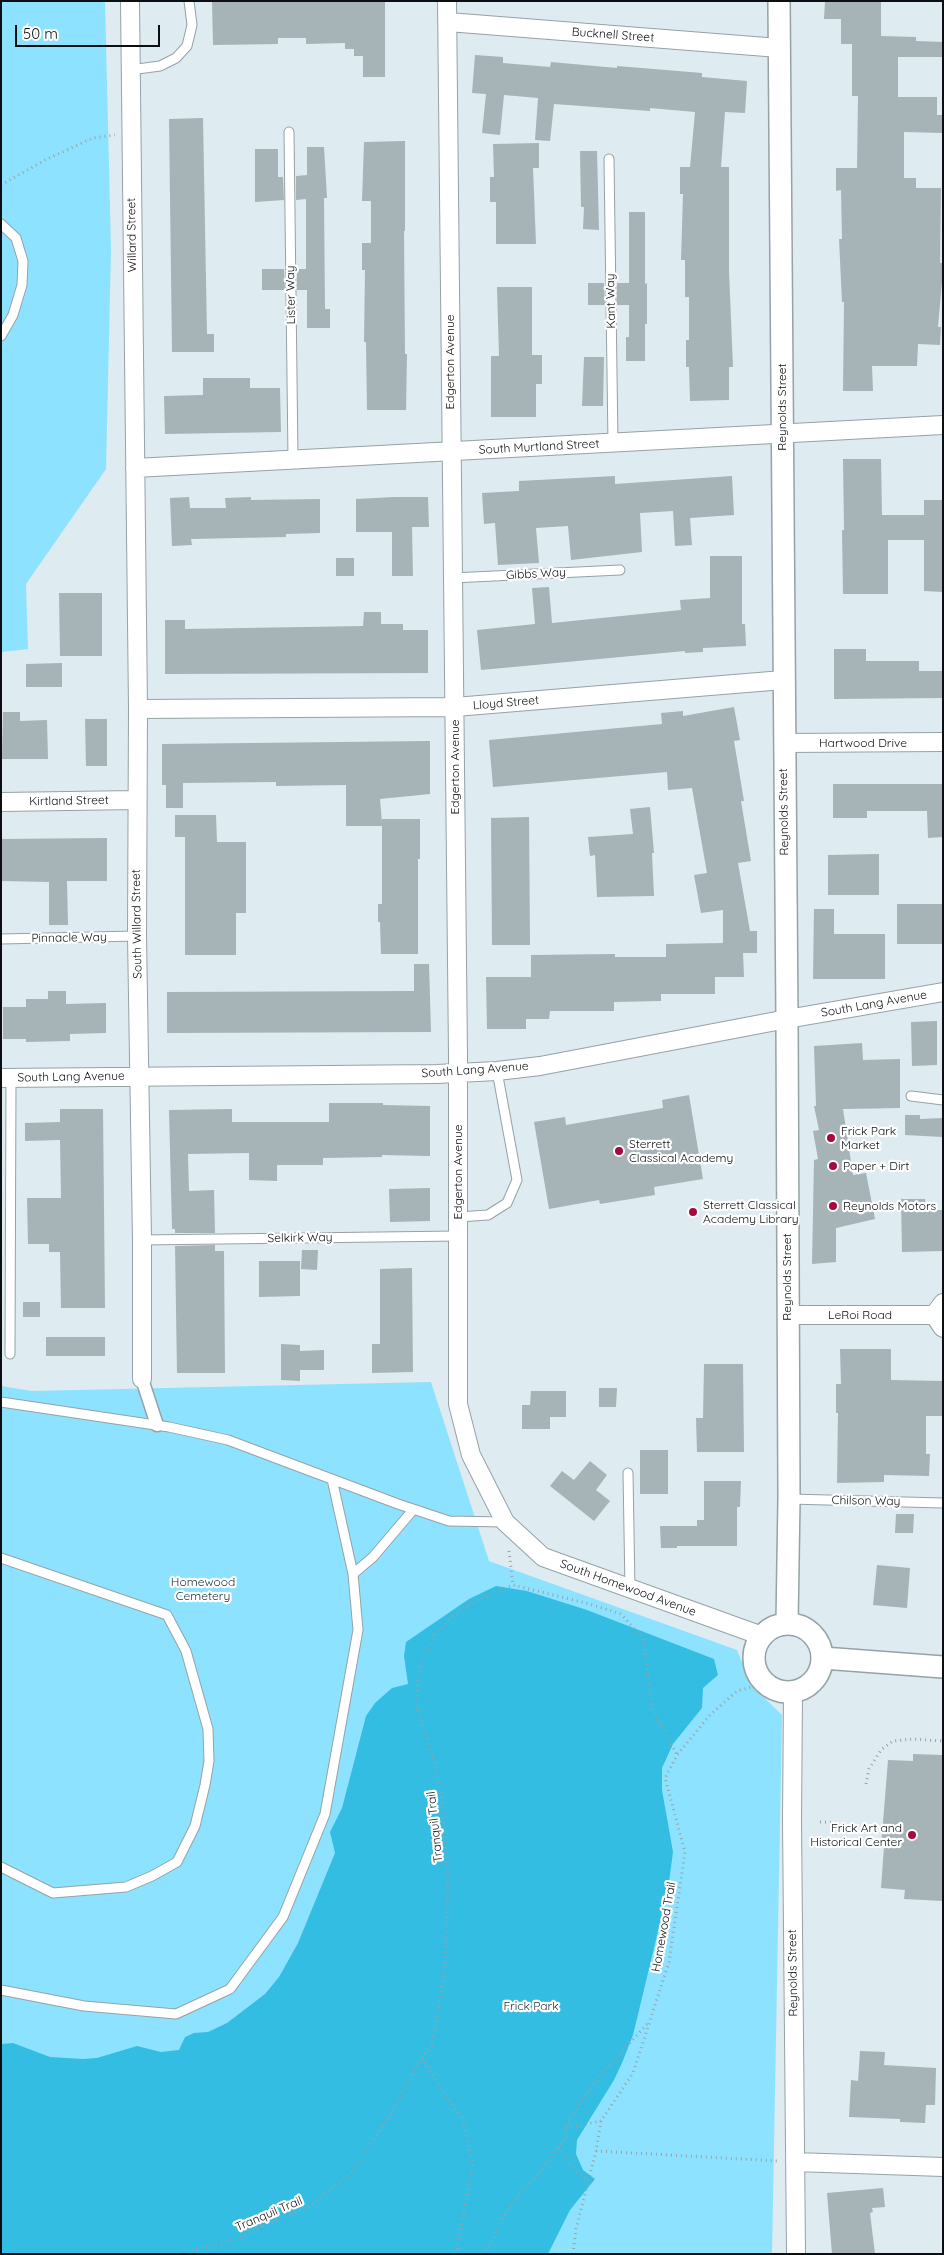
<!DOCTYPE html>
<html>
<head>
<meta charset="utf-8">
<style>
  body { margin:0 }
  #map { position:relative; width:944px; height:2255px; overflow:hidden; background:#deebf0; font-family:Quicksand,sans-serif }
  canvas { display:block }
  .frame { position:absolute; inset:0; border:2px solid #0b0f11; pointer-events:none }
  .scale { position:absolute; left:15px; top:25px; width:145px; height:22px; box-sizing:border-box; border:2px solid #0b0f11; border-top:0; padding-left:6px; font-size:15px; line-height:18px; white-space:nowrap; color:#0b0f11; -webkit-text-stroke:4px #fff; paint-order:stroke }
</style>
</head>
<body>
<div id="map">
<canvas width="944" height="2255"></canvas>
<div class="frame"></div>
<div class="scale">50 m</div>
</div>
<script>
const g = document.querySelector('canvas').getContext('2d');
g.lineJoin = 'round';
function paint(path, color) { g.fillStyle = color; g.fill(path, 'evenodd'); }
const poly = rows => new Path2D(rows.map(r => 'M' + r).join(''));
function trace(path, color, width, dash) { g.strokeStyle = color; g.lineWidth = width; g.lineCap = dash ? 'butt' : 'round'; g.setLineDash(dash || []); g.stroke(path); }
function write(font, color, halo, rows, align = 'center') {
  g.font = font + ' Quicksand,sans-serif'; g.lineWidth = 4.5; g.setLineDash([]); g.textBaseline = 'middle'; g.strokeStyle = halo; g.fillStyle = color; for (const [text, x, y, turn = 0] of rows) {
    g.save(); g.translate(x, y); g.rotate((+turn || 0) * Math.PI / 180); g.textAlign = isNaN(turn) ? turn : align; if (halo) g.strokeText(text, 0, 0); g.fillText(text, 0, 0); g.restore();
  }
}
paint(poly([
  [1,1,105,1,111,250,106,469,26,584,28,649,1,652],
  [431,1382,489,1561,737,1650,752,1686,782,1715,772,2254,1,2254,1,1386,32,1391]
]), '#8de3ff');
paint(poly([
  [496,1586,527,1591,587,1610,714,1659,718,1675,703,1688,702,1708,673,1744,662,1768,662,1790,673,1852,669,1882,655,1944,633,2035,622,2063,614,2080,577,2140,576,2154,583,2170,595,2179,570,2210,548,2254,1,2254,1,2044,13,2043,50,2057,83,2059,97,2058,137,2046,161,2052,179,2050,185,2037,194,2033,208,2032,227,2023,265,1994,279,1977,298,1943,335,1853,330,1832,342,1808,366,1716,375,1703,392,1688,408,1684,404,1656,406,1642,469,1599]
]), '#33bde2');
paint(poly([
  [212,1,385,1,385,77,363,77,363,56,354,56,354,49,345,49,345,43,306,44,306,38,278,38,278,44,213,45],
  [825,1,881,1,881,36,916,37,916,41,943,42,943,57,898,57,898,97,937,97,937,115,943,115,943,133,904,132,904,178,916,178,916,188,941,188,940,263,942,263,942,281,938,327,941,327,940,345,918,344,917,366,872,366,873,391,843,391,844,302,842,302,839,239,842,239,841,190,836,191,836,168,857,168,858,96,852,96,852,44,841,44,841,19,824,19],
  [475,55,503,57,503,63,550,67,551,62,617,68,617,66,702,73,702,77,747,81,745,113,725,112,721,167,729,167,729,271,733,367,729,367,729,400,690,401,689,367,686,367,686,340,689,340,689,297,685,297,685,260,681,260,683,194,680,194,680,167,690,167,695,112,650,108,650,111,554,104,550,141,535,140,538,98,504,95,500,135,482,133,486,94,472,93],
  [203,118,207,334,214,334,214,352,172,352,169,119],
  [405,141,405,231,404,231,405,354,407,354,406,410,367,410,366,342,364,342,365,270,362,270,362,243,371,243,371,201,362,201,364,142],
  [539,143,539,168,533,168,536,244,496,244,496,202,490,202,490,177,494,177,493,144],
  [307,147,324,147,327,198,324,198,325,309,330,309,330,328,307,328,307,290,297,290,297,269,306,269,306,199,296,200,296,176,307,175],
  [255,149,278,149,278,177,283,177,284,200,255,202],
  [580,151,597,151,599,230,583,229,584,207,581,207],
  [629,212,645,212,645,284,647,283,647,324,645,324,645,361,626,361,626,337,629,337,629,305,617,305,617,283,629,283],
  [262,269,284,269,285,290,262,290],
  [588,283,604,283,605,305,588,305],
  [497,287,532,287,532,355,542,355,542,384,536,384,536,417,491,417,491,356,499,356],
  [584,357,604,357,603,406,582,406],
  [203,378,250,378,250,388,280,388,281,432,165,434,164,396,203,395],
  [843,459,881,459,882,515,924,515,924,500,943,500,943,592,924,591,924,540,888,540,888,594,843,594,842,530,844,530],
  [615,476,615,484,732,476,734,515,690,518,692,545,675,546,673,511,640,513,642,552,571,560,568,526,536,528,539,563,498,565,495,523,484,524,482,493,519,491,519,481],
  [189,497,190,508,226,508,225,498,251,497,251,500,320,499,320,533,286,534,286,537,191,539,192,545,172,546,170,498],
  [394,497,428,497,429,527,412,527,413,576,392,576,392,532,356,532,356,499],
  [710,556,742,556,742,624,745,624,746,646,703,648,703,652,685,653,685,651,481,670,477,630,535,624,532,588,549,587,552,623,681,610,680,600,710,598],
  [336,558,354,558,354,576,336,576],
  [59,593,102,593,102,656,60,656],
  [364,612,381,612,381,624,403,624,403,630,428,630,428,673,165,674,165,620,185,620,185,629,363,626],
  [834,649,866,649,866,661,919,661,919,671,943,671,943,698,834,699],
  [62,663,62,687,26,687,26,664],
  [734,707,740,740,734,741,744,801,741,801,751,861,738,863,750,931,757,931,757,953,743,953,744,977,715,977,715,994,661,994,661,1001,614,1002,614,1011,550,1011,549,1019,526,1019,526,1029,487,1029,486,977,531,977,531,955,615,954,615,957,666,957,666,944,723,943,723,910,701,913,694,875,707,873,692,788,668,790,667,772,493,787,489,740,662,724,661,713,683,711,683,716],
  [3,712,20,712,20,721,47,720,48,759,2,759],
  [85,719,107,719,107,766,86,766],
  [430,741,430,794,380,799,382,823,382,819,420,819,420,859,418,859,418,954,381,954,380,922,378,922,378,904,382,904,382,826,346,826,346,785,276,786,276,782,183,783,183,808,166,808,166,785,162,785,162,744],
  [833,784,943,784,943,837,928,838,927,811,867,811,867,818,833,818],
  [650,807,654,853,652,853,654,896,597,897,595,855,590,856,588,837,633,834,630,809],
  [175,815,216,815,217,842,246,842,246,913,236,913,236,955,185,955,185,837,175,837],
  [529,817,530,945,492,945,491,818],
  [107,838,107,881,67,881,68,925,49,925,49,882,1,881,1,839],
  [879,854,879,895,828,895,828,855],
  [897,904,943,904,943,944,897,944],
  [814,909,834,909,834,934,885,934,885,979,813,979],
  [414,964,429,964,431,1032,167,1033,167,992,414,991],
  [48,991,66,991,66,1004,106,1003,106,1033,70,1034,70,1041,26,1042,26,1039,3,1039,3,1007,26,1007,26,999,48,999],
  [937,1021,937,1065,912,1066,911,1022],
  [862,1043,863,1060,900,1059,900,1108,843,1109,853,1175,866,1173,875,1219,836,1228,836,1262,812,1264,814,1160,818,1159,813,1131,819,1130,814,1106,816,1106,814,1046],
  [689,1095,703,1179,654,1187,655,1195,600,1204,599,1200,549,1209,534,1122,565,1117,566,1125,663,1108,662,1100],
  [329,1103,383,1103,383,1105,430,1106,430,1156,382,1155,382,1157,323,1158,323,1165,277,1165,277,1181,249,1180,249,1153,188,1154,189,1191,214,1190,215,1233,175,1233,175,1229,172,1229,169,1110,232,1109,232,1122,329,1122],
  [60,1109,103,1109,105,1308,61,1308,60,1252,49,1252,49,1244,28,1244,27,1198,61,1198,60,1140,25,1141,25,1123,60,1122],
  [905,1115,920,1115,920,1119,943,1118,943,1137,905,1135],
  [430,1188,430,1221,390,1222,389,1189],
  [901,1199,925,1199,926,1210,943,1210,943,1251,902,1252],
  [215,1245,215,1251,224,1251,225,1373,177,1373,175,1246],
  [302,1250,318,1250,317,1270,301,1269],
  [259,1261,300,1261,300,1296,259,1297],
  [412,1268,413,1372,372,1373,372,1344,380,1344,380,1269],
  [23,1302,40,1302,40,1317,23,1317],
  [46,1337,105,1337,105,1356,46,1356],
  [281,1344,300,1345,300,1351,324,1350,324,1370,300,1370,300,1381,281,1380],
  [840,1349,891,1349,891,1380,943,1381,943,1416,926,1416,926,1454,930,1454,929,1476,884,1475,884,1482,837,1483,838,1413,836,1413,836,1384,841,1384],
  [704,1364,743,1364,744,1452,697,1452,696,1418,703,1418],
  [599,1388,617,1388,616,1407,599,1407],
  [531,1391,566,1391,566,1417,550,1417,550,1429,522,1429,522,1405,530,1405],
  [640,1450,668,1450,668,1494,640,1494],
  [590,1461,607,1475,596,1490,610,1501,594,1521,550,1486,562,1471,574,1480],
  [704,1481,741,1481,740,1507,737,1507,737,1546,677,1546,677,1548,661,1548,660,1526,697,1526,697,1520,704,1520],
  [896,1514,914,1514,913,1533,895,1533],
  [877,1565,910,1568,907,1608,873,1605],
  [913,1754,943,1755,943,1901,904,1899,905,1890,881,1888,884,1847,881,1847,888,1760,913,1761],
  [860,2051,885,2052,884,2065,936,2068,935,2105,926,2105,925,2123,900,2122,900,2119,849,2117,851,2080,858,2081],
  [883,2188,885,2207,872,2208,873,2212,870,2213,875,2254,832,2254,827,2193]
]), '#a6b3b7');
const service = poly([
  [130,70,160,66,176,58,187,46,192,25,189,1],
  [289,132,293,459],
  [609,159,613,444],
  [1,224,16,238,23,261,22,285,13,315,1,336],
  [452,578,620,570],
  [1,939,137,936],
  [911,1096,943,1100],
  [458,1217,488,1215,507,1203,517,1180,497,1071],
  [142,1240,458,1236],
  [10,1354,11,1078],
  [1,1402,169,1427,228,1440,398,1504,449,1521,505,1522],
  [628,1473,630,1590],
  [332,1479,353,1574],
  [789,1499,943,1503],
  [1,1558,167,1615,186,1651,208,1729,209,1761,205,1785,195,1826,177,1862,152,1876,126,1887,53,1893,1,1867],
  [1,1990,84,2006,176,2014,230,1989,283,1917,325,1814,358,1630,353,1574,373,1557,413,1510]
]);
const pedestrian = poly([
  [142,1379,157,1425]
]);
const minor = poly([
  [130,1,138,709,137,936,142,1240,142,1379],
  [447,1,458,1055,458,1404,471,1455,505,1522,543,1557,762,1636],
  [448,22,779,48],
  [135,468,943,425],
  [138,709,455,707,783,680],
  [784,743,943,742],
  [1,802,136,800],
  [1,1078,437,1074,497,1071,540,1066,787,1019,943,992],
  [787,1315,934,1315],
  [934,1315,943,1328],
  [934,1315,943,1303],
  [793,1693,792,1821,796,2254],
  [795,2162,943,2167]
]);
const tertiary = poly([
  [779,1,787,1019,789,1499,787,1623],
  '754 1658a34 34 0 1 1 68 0a34 34 0 1 1-68 0Z',
  [823,1658,943,1667]
]);
trace(service, '#95a2a6', 11);
trace(pedestrian, '#95a2a6', 15);
trace(minor, '#95a2a6', 20);
trace(tertiary, '#95a2a6', 24);
trace(poly([
  [1,185,45,160,93,138,115,135],
  [509,1551,513,1585],
  [866,1784,869,1769,881,1750,893,1741,913,1739,943,1741],
  [820,1822,838,1823],
  [422,2058,463,2121,473,2164,456,2254],
  [566,2128,601,2121],
  [559,2147,577,2172,589,2180],
  [596,2151,778,2161],
  [182,2254,240,2237,310,2206,351,2173,388,2119,422,2058,432,2045,445,1969,448,1875,442,1797,434,1761,416,1705,419,1669,436,1633,462,1608,513,1585,590,1604,621,1614,644,1640,652,1708,677,1755],
  [483,2254,494,2239,502,2219,522,2191,541,2172,567,2135,566,2128,578,2106,600,2076,648,2023],
  [573,2254,576,2229,596,2151,601,2121,633,2073,669,1962,685,1852,665,1778,677,1755,710,1715,737,1691,764,1684]
]), '#98a2a6', 3, [1, 4]);
trace(service, '#fff', 9);
trace(pedestrian, '#fff', 12);
trace(minor, '#fff', 18);
trace(tertiary, '#fff', 21);
for (const [x, y, r, color] of [
  [831,1138,5,"#a40a40"],
  [619,1151,5,"#a40a40"],
  [833,1166,5,"#a40a40"],
  [833,1206,5,"#a40a40"],
  [693,1212,5,"#a40a40"],
  [912,1835,5,"#a40a40"]
]) { const dot = new Path2D(); dot.arc(x, y, r, 0, 2 * Math.PI); g.fillStyle = color; g.fill(dot); trace(dot, '#fff', 2); }
write('12px', '#0b0f11', '#fff', [
  ["Bucknell Street",613,35,4],
  ["Willard Street",132,235,-91],
  ["Lister Way",291,295,-91],
  ["Kant Way",611,301,-91],
  ["Edgerton Avenue",450,362,-90],
  ["Reynolds Street",782,407,-90],
  ["South Murtland Street",539,447,-3],
  ["Gibbs Way",536,574,-3],
  ["Lloyd Street",506,703,-5],
  ["Hartwood Drive",863,743],
  ["Edgerton Avenue",455,767,-90],
  ["Kirtland Street",69,801,-1],
  ["Reynolds Street",784,812,-91],
  ["South Willard Street",137,924,-91],
  ["Pinnacle Way",69,938,-1],
  ["South Lang Avenue",874,1004,-10],
  ["South Lang Avenue",475,1070,-4],
  ["South Lang Avenue",71,1077,-1],
  ["Edgerton Avenue",458,1172,-90],
  ["Selkirk Way",300,1238,-1],
  ["Reynolds Street",787,1277,-90],
  ["LeRoi Road",860,1315],
  ["Chilson Way",866,1501,1],
  ["South Homewood Avenue",628,1588,20],
  ["Tranquil Trail",435,1827,-96],
  ["Homewood Trail",664,1927,-80],
  ["Reynolds Street",793,1973,-91],
  ["Tranquil Trail",269,2214,-23]
]);
write('12px', '#0b0f11', '#fff', [
  ["Frick Park",841,1131],
  ["Market",841,1145],
  ["Sterrett",629,1144],
  ["Classical Academy",629,1158],
  ["Paper + Dirt",843,1166],
  ["Sterrett Classical",703,1205],
  ["Academy Library",703,1219],
  ["Reynolds Motors",843,1206],
  ["Frick Art and",902,1828,"right"],
  ["Historical Center",902,1842,"right"]
], 'left');
write('12px', '#172d34', '#fff', [
  ["Homewood",203,1582],
  ["Cemetery",203,1596],
  ["Frick Park",531,2006]
]);
</script>
</body>
</html>
